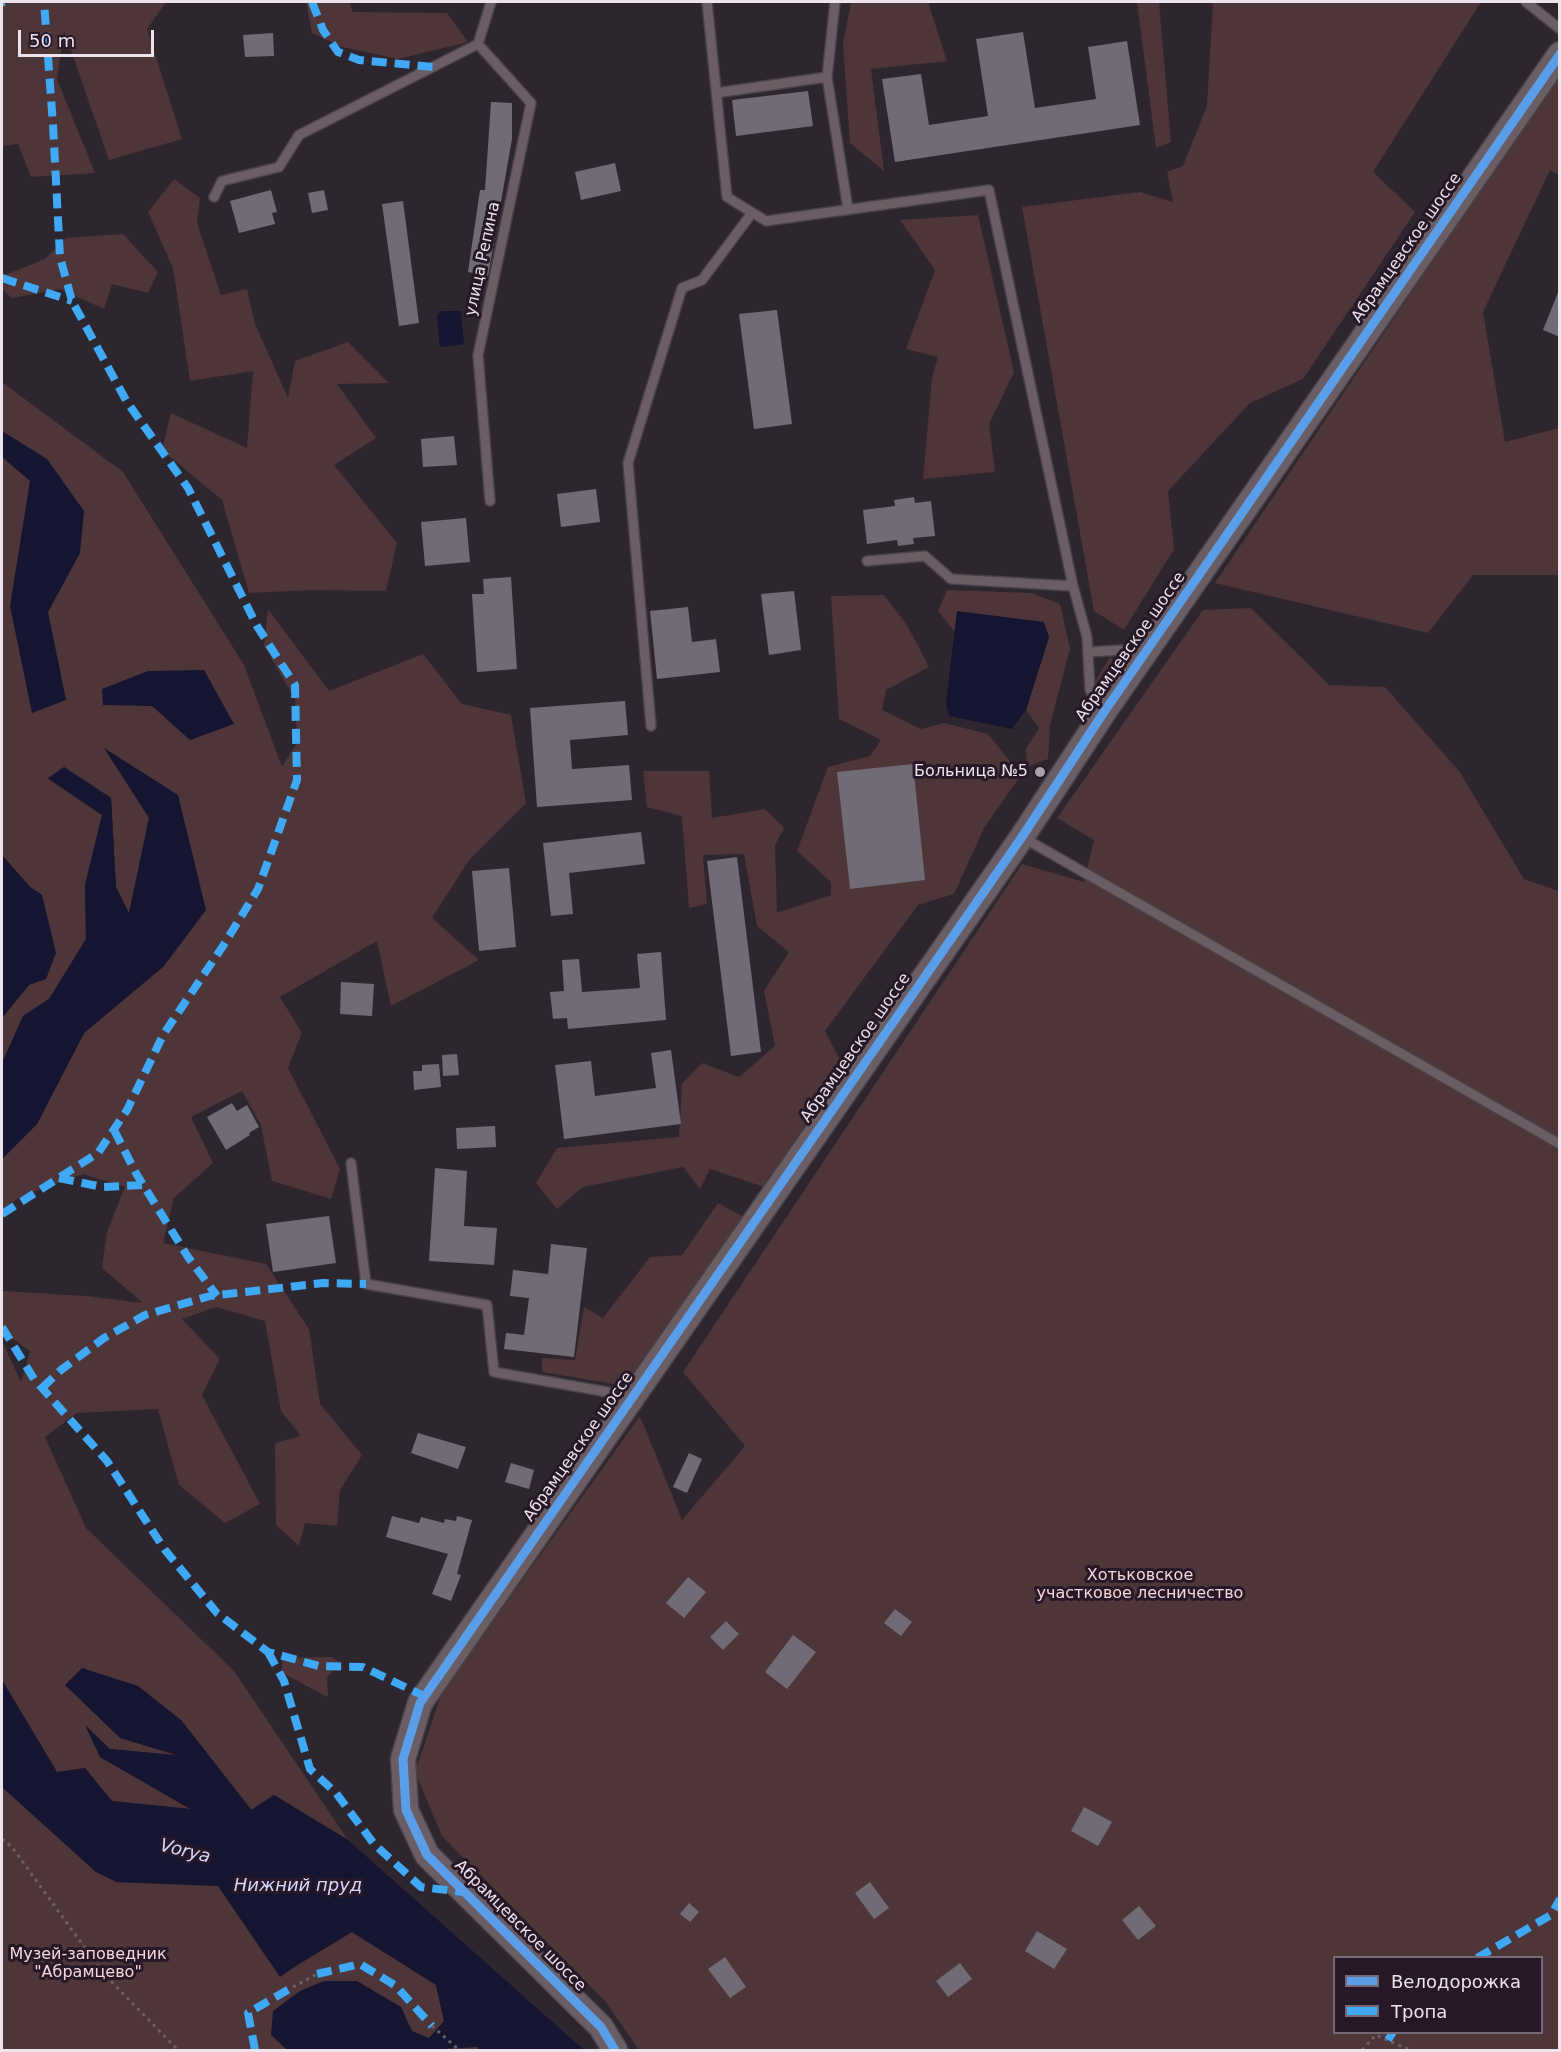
<!DOCTYPE html>
<html>
<head>
<meta charset="utf-8">
<style>
  body { margin:0 }
  #map { position:relative; width:1561px; height:2052px; overflow:hidden; background:#2e262e; font-family:"DejaVu Sans",sans-serif }
  canvas { display:block }
  .frame { position:absolute; inset:0; border:3px solid #ede3ed; pointer-events:none }
  .legend { position:absolute; left:1333px; top:1956px; width:210px; height:78px; box-sizing:border-box; background:#271827; border:2px solid #766976; margin:0; padding:8px 10px; list-style:none; font-size:18px; color:#ede3ed }
  .legend li { display:flex; align-items:center; gap:12px; height:30px }
  .legend b { width:30px; border:2px solid #766976 }
  .scale { position:absolute; left:18px; top:30px; width:136px; height:27px; box-sizing:border-box; border:3px solid #ede3ed; border-top:0; padding-left:8px; font-size:18px; line-height:21px; white-space:nowrap; color:#ede3ed; -webkit-text-stroke:4px #271827; paint-order:stroke }
</style>
</head>
<body>
<div id="map">
<canvas width="1561" height="2052"></canvas>
<div class="frame"></div>
<ul class="legend">
<li><b style="height:8px;background:#5a9eea"></b>Велодорожка</li>
<li><b style="height:8px;background:#3fa9f5"></b>Тропа</li>
</ul>
<div class="scale">50 m</div>
</div>
<script>
const g = document.querySelector('canvas').getContext('2d');
g.lineJoin = 'round';
function paint(path, color) { g.fillStyle = color; g.fill(path, 'evenodd'); }
const poly = rows => new Path2D(rows.map(r => 'M' + r).join(''));
function trace(path, color, width, dash) { g.strokeStyle = color; g.lineWidth = width; g.lineCap = dash ? 'butt' : 'round'; g.setLineDash(dash || []); g.stroke(path); }
function write(font, color, halo, rows, align = 'center') {
  g.font = font + ' "DejaVu Sans",sans-serif'; g.lineWidth = 6; g.setLineDash([]); g.textBaseline = 'middle'; g.strokeStyle = halo; g.fillStyle = color; for (const [text, x, y, turn = 0] of rows) {
    g.save(); g.translate(x, y); g.rotate((+turn || 0) * Math.PI / 180); g.textAlign = isNaN(turn) ? turn : align; if (halo) g.strokeText(text, 0, 0); g.fillText(text, 0, 0); g.restore();
  }
}
paint(poly([
  [2,2,166,2,147,29,182,139,109,160,64,30,57,79,95,173,31,177,18,144,2,146],
  [306,2,349,2,353,12,447,13,468,42,398,59,342,47,312,33],
  [851,2,928,2,947,61,871,69,884,171,850,143,843,44],
  [1137,2,1159,2,1171,142,1156,148],
  [1213,2,1481,2,1373,172,1415,212,1303,379,1250,403,1168,491,1174,549,1124,630,1094,611,1022,207,1140,192,1173,202,1167,172,1183,166,1207,106],
  [1559,74,1559,175,1550,170,1483,312,1505,442,1559,428,1559,575,1473,575,1428,633,1215,583],
  [174,179,200,198,197,223,221,295,247,289,255,324,288,398,295,361,348,342,389,383,337,384,376,438,334,465,397,543,386,591,311,590,249,593,222,500,162,450,171,413,247,448,253,371,190,381,173,268,148,212],
  [978,215,1014,372,989,424,995,472,923,479,932,378,938,357,906,349,935,270,900,220],
  [123,234,158,272,148,293,112,284,104,309,60,289,12,298,2,289,2,276,45,259,66,238],
  [2,382,123,472,244,665,282,767,297,743,295,699,264,646,268,609,329,691,423,654,462,704,511,715,526,803,469,860,432,918,479,960,391,1006,377,941,280,997,302,1033,288,1068,340,1169,331,1199,272,1181,261,1125,242,1091,191,1117,213,1163,174,1198,163,1243,266,1264,309,1329,320,1404,362,1455,340,1490,337,1526,305,1523,299,1546,276,1525,275,1443,301,1436,281,1411,265,1321,216,1307,182,1319,220,1359,202,1395,260,1504,225,1523,179,1485,158,1409,77,1413,45,1437,86,1528,234,1671,348,1840,274,1795,252,1810,181,1720,83,1668,65,1686,181,1756,110,1749,100,1757,192,1809,111,1801,85,1768,57,1772,2,1680,2,1341,21,1382,30,1351,2,1331,2,1291,86,1296,143,1303,102,1268,107,1232,125,1187,83,1174,22,1196,2,1209,2,1159,37,1124,84,1033,164,966,149,818,129,914,116,887,111,798,64,767,48,779,102,815,85,885,86,939,49,999,23,1016,2,1063,2,1018,29,985,42,895,30,887,2,855],
  [947,590,1031,593,1060,604,1070,649,1050,725,1048,759,1027,767,1026,749,1039,728,1026,710,1049,637,957,612,955,632,938,611],
  [884,595,907,625,929,667,886,690,882,710,921,729,944,723,988,734,1021,775,984,828,954,894,918,905,825,1031,842,1064,767,1188,710,1169,700,1189,683,1167,583,1187,557,1209,536,1183,557,1148,679,1137,682,1084,702,1063,739,1077,775,1046,764,991,789,952,757,926,744,854,703,855,707,904,689,908,682,816,647,807,643,771,709,771,712,818,765,809,784,828,775,845,777,913,831,895,831,882,797,851,828,767,870,756,881,740,839,719,831,596],
  [1251,608,1329,685,1385,687,1459,771,1524,879,1559,891,1559,2050,639,2050,605,2001,442,1836,415,1772,442,1692,640,1416,682,1520,745,1446,683,1372,1022,864,1084,882,1094,840,1057,818,1203,610],
  [1334,1958,1542,1958,1542,2032,1334,2032],
  [1110,657,1117,662,1102,686,1095,682],
  [718,1203,744,1217,632,1387,542,1372,542,1358,575,1360,584,1307,603,1318,650,1257,682,1255],
  [331,1657,340,1662,327,1678,328,1697,282,1673,282,1658],
  [2,1787,96,1872,117,1882,218,1886,280,1976,352,1932,436,1985,444,2021,479,2047,478,2050,2,2050]
]), '#4d3538');
paint(poly([
  [441,311,461,311,464,344,440,347,437,317],
  [2,431,47,459,84,511,80,553,48,612,66,700,32,713,10,606,30,481,2,457],
  [957,611,1044,622,1049,637,1026,710,1012,729,949,716,946,703],
  [204,670,234,724,190,740,152,706,103,705,102,689,148,671],
  [104,748,178,795,206,910,164,966,84,1033,37,1124,2,1159,2,1063,23,1016,49,999,86,939,85,885,102,815,48,778,64,767,111,798,116,887,129,913,149,818],
  [2,855,30,887,42,895,56,953,46,979,29,985,2,1018,3,924],
  [82,1668,138,1686,181,1720,251,1810,274,1795,348,1840,584,2050,478,2050,478,2047,443,2049,444,2050,287,2050,271,2035,273,2011,300,1991,324,1981,357,1981,401,2007,412,2031,429,2038,444,2021,436,1985,352,1932,300,1963,280,1977,218,1886,117,1882,96,1872,2,1787,2,1680,57,1772,85,1768,112,1801,190,1809,100,1757,85,1725,110,1749,176,1755,120,1738,65,1685]
]), '#151532');
paint(poly([
  [1023,32,1035,108,1096,99,1088,47,1127,41,1140,125,895,162,882,79,921,74,929,125,988,116,976,39],
  [273,33,274,56,245,57,243,35],
  [808,91,813,126,736,136,732,100],
  [491,102,512,103,512,139,488,276,468,272,480,190,485,190],
  [615,163,621,191,581,200,575,172],
  [271,190,277,212,272,213,275,224,239,233,230,201],
  [324,190,328,210,312,213,308,193],
  [403,201,419,323,399,326,382,204],
  [1559,290,1560,290,1560,337,1543,330],
  [777,310,792,424,754,429,739,314],
  [454,436,457,465,423,467,421,439],
  [596,489,600,522,561,527,557,494],
  [914,497,915,503,931,501,935,536,913,538,914,544,898,546,897,540,867,544,863,510,895,506,894,500],
  [466,518,470,562,425,566,421,522],
  [511,577,517,669,477,672,472,594,484,594,483,579],
  [794,591,801,650,769,655,761,594],
  [688,607,692,642,716,639,720,672,657,679,650,611],
  [625,701,628,735,570,740,572,769,629,765,632,800,537,807,530,708],
  [913,764,925,880,850,889,837,772],
  [641,832,645,864,569,873,573,914,551,916,543,843],
  [737,857,761,1052,731,1056,707,861],
  [509,868,516,947,479,951,472,871],
  [661,952,666,1020,568,1029,567,1018,553,1019,550,992,564,991,562,960,579,959,582,992,640,988,637,954],
  [341,982,374,984,372,1016,340,1014],
  [671,1050,681,1124,564,1139,555,1065,591,1061,595,1096,656,1088,651,1053],
  [457,1054,459,1075,443,1076,442,1055],
  [439,1064,441,1087,414,1090,413,1071,422,1071,422,1065],
  [232,1103,237,1111,247,1105,259,1127,249,1133,250,1135,226,1150,207,1117],
  [495,1126,496,1147,457,1149,456,1128],
  [435,1168,467,1171,464,1226,497,1228,494,1265,429,1261],
  [329,1216,336,1263,273,1272,266,1224],
  [551,1244,587,1248,574,1357,504,1349,506,1333,524,1335,529,1298,510,1296,513,1270,548,1274],
  [418,1433,466,1447,458,1469,411,1453],
  [689,1453,702,1459,687,1493,673,1487],
  [511,1463,534,1470,529,1489,505,1482],
  [392,1516,419,1523,421,1517,444,1523,445,1519,456,1521,457,1516,472,1520,457,1574,461,1575,451,1601,432,1594,448,1554,386,1537],
  [688,1577,706,1592,684,1618,666,1603],
  [895,1609,912,1622,901,1636,884,1623],
  [726,1621,739,1634,723,1650,710,1637],
  [793,1635,816,1652,787,1689,765,1672],
  [1084,1807,1112,1822,1098,1846,1071,1831],
  [870,1882,889,1908,874,1919,855,1893],
  [689,1903,699,1912,690,1922,680,1914],
  [1139,1906,1156,1926,1138,1940,1122,1920],
  [1037,1931,1067,1949,1054,1969,1025,1951],
  [725,1957,746,1987,730,1998,708,1969],
  [960,1963,972,1979,948,1997,936,1981]
]), '#716b76');
const service = poly([
  [707,2,727,197,766,221,989,190,1073,586,1087,637,1090,690,1103,710],
  [835,2,827,77,848,209],
  [1526,2,1560,29],
  [716,93,827,77],
  [214,197,222,181,279,167,299,135,478,44],
  [490,501,478,355,531,103,478,44,491,2],
  [867,561,925,556,951,579,1073,586],
  [1089,652,1122,650,1139,657],
  [651,726,628,463,682,288,702,280,752,213],
  [1022,837,1560,1144],
  [351,1163,366,1284,487,1305,494,1372,630,1396]
]);
const tertiary = poly([
  [615,2050,601,2027,427,1855,406,1810,403,1759,420,1703,1022,837,1104,712,1560,54]
]);
trace(service, '#484148', 12);
trace(tertiary, '#484148', 27);
trace(poly([
  [2,1839,12,1847,103,1973,178,2050],
  [293,1987,317,1974],
  [432,2026,459,2050],
  [1362,2050,1376,2035,1410,2050]
]), '#6a6166', 3, [3, 4.5]);
trace(service, '#6a5e64', 9);
trace(tertiary, '#6a5e64', 24);
trace(poly([
  [312,2,323,30,338,52,359,60,433,67],
  [2,3,4,2],
  [2,278,72,301],
  [114,1130,137,1175,188,1257,217,1296],
  [59,1178,102,1187,144,1185],
  [2,1214,98,1153,127,1110,163,1035,223,946,258,889,297,780,295,685,257,626,188,488,127,402,72,301,60,257,53,125,44,2],
  [2,1327,34,1379,107,1461,165,1550,217,1613,268,1652,319,1666,363,1667,424,1696],
  [42,1388,61,1370,104,1338,145,1315,210,1296,323,1283,366,1284],
  [268,1652,284,1681,310,1769,336,1793,374,1844,421,1887,463,1892],
  [1477,1958,1551,1915,1560,1899],
  [317,1974,360,1964,396,1986,432,2026],
  [1388,2040,1393,2032],
  [255,2050,248,2013,293,1987]
]), '#3fa9f5', 8, [15, 8]);
trace(poly([
  [615,2050,601,2027,427,1855,406,1810,403,1759,420,1703,1022,837,1104,712,1560,54]
]), '#5a9eea', 9);
for (const [x, y, r, color] of [
  [1040,772,6,"#aaa1aa"]
]) { const dot = new Path2D(); dot.arc(x, y, r, 0, 2 * Math.PI); g.fillStyle = color; g.fill(dot); trace(dot, '#271827', 2); }
write('16px', '#ede3ed', '#271827', [
  ["Абрамцевское шоссе",1407,248,-55],
  ["улица Репина",483,259,-78],
  ["Абрамцевское шоссе",1131,647,-55],
  ["Абрамцевское шоссе",856,1048,-55],
  ["Абрамцевское шоссе",579,1447,-55],
  ["Абрамцевское шоссе",520,1926,45]
]);
write('16px', '#ede3ed', '#271827', [
  ["Больница №5",1028,772]
], 'right');
write('16px', '#f6d6d8', '#271827', [
  ["Хотьковское",1140,1576],
  ["участковое лесничество",1140,1594],
  ["Музей-заповедник",88,1955],
  ["\"Абрамцево\"",88,1973]
]);
write('italic 18px', '#d4d8fe', '#271827', [
  ["Vorya",185,1852,14],
  ["Нижний пруд",298,1886]
]);
</script>
</body>
</html>
